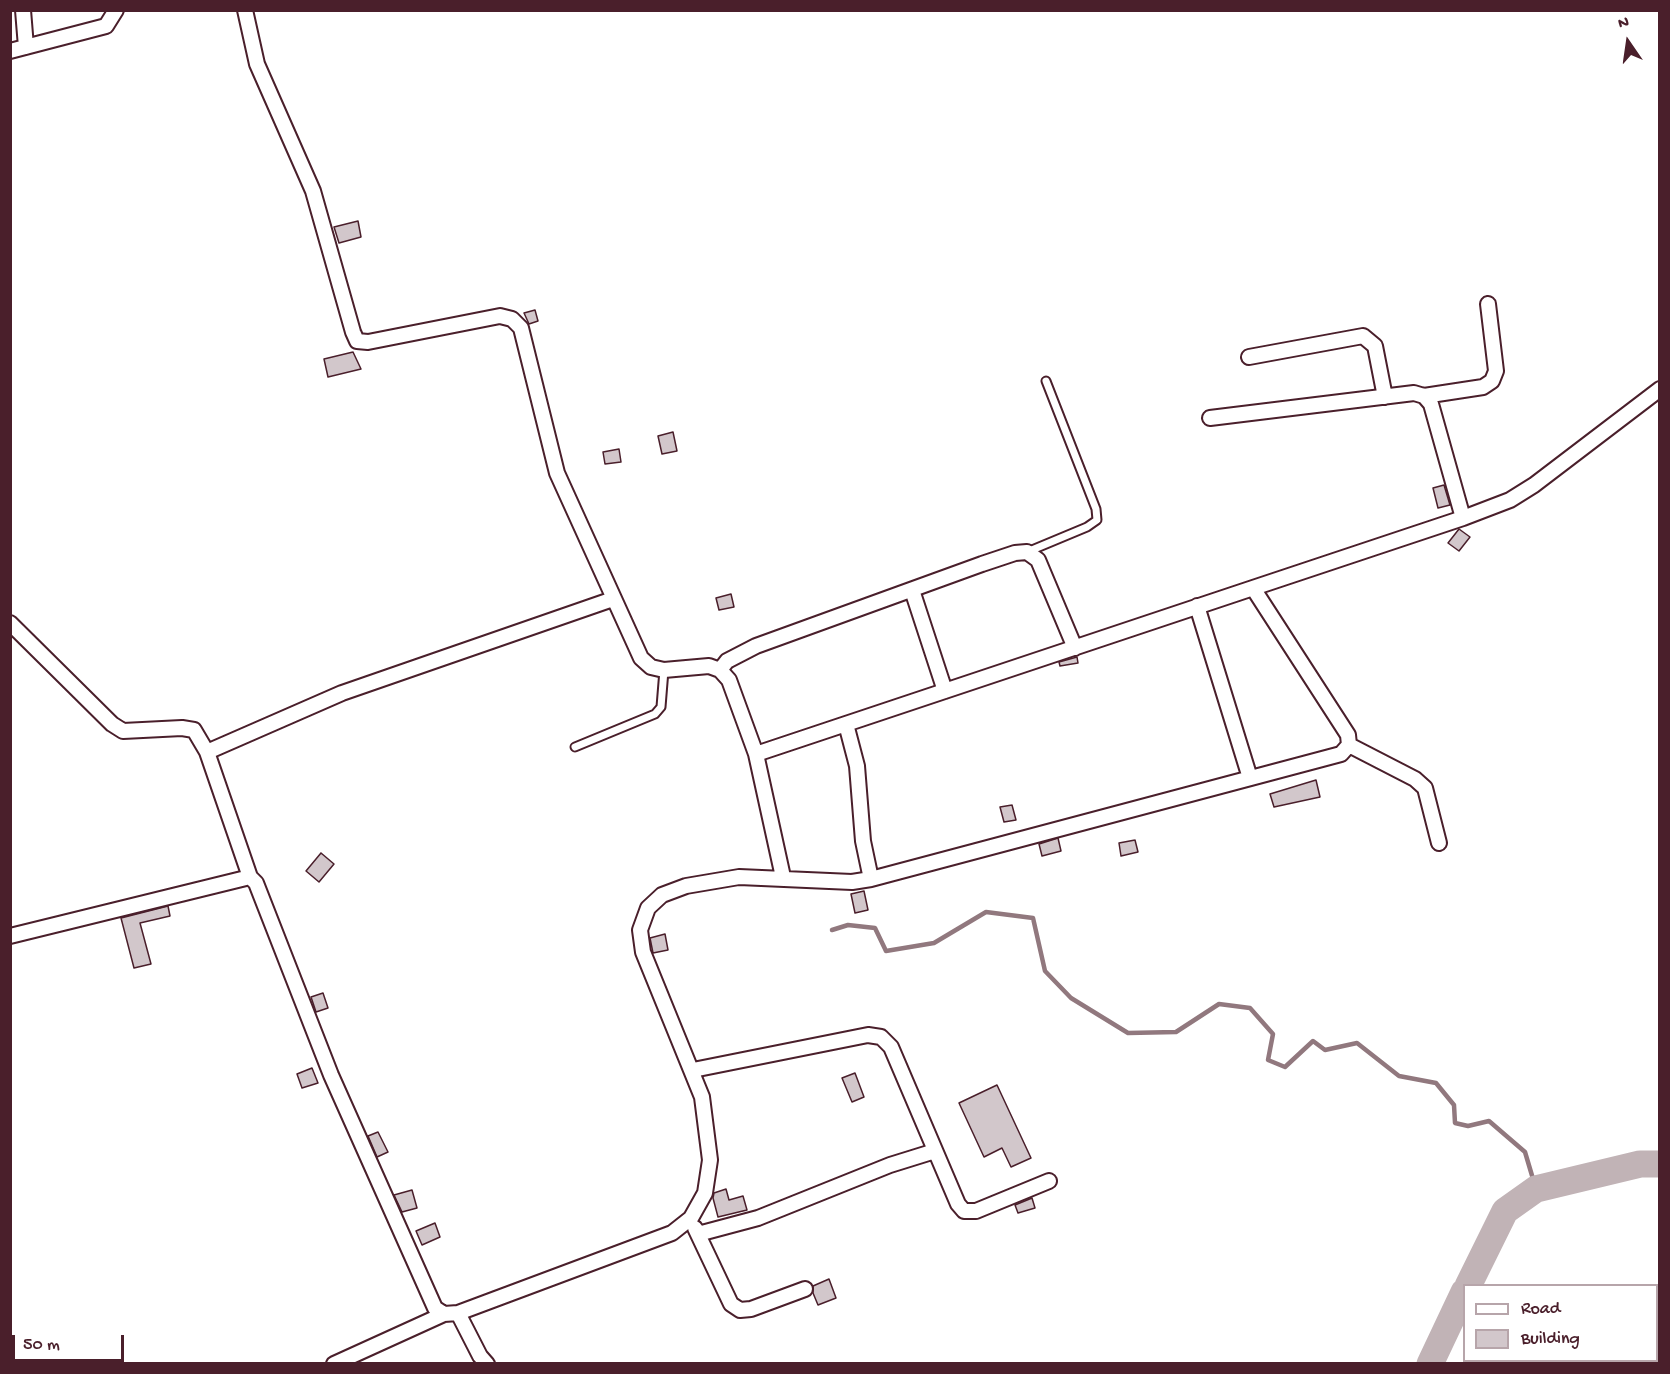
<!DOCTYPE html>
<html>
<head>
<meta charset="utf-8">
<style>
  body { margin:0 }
  #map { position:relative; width:1670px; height:1374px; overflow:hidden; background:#fff; font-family:"Gochi Hand",sans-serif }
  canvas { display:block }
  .frame { position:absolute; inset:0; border:12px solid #4a1f2b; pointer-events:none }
  .legend { position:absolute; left:1463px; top:1284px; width:195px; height:78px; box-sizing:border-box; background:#fff; border:2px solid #b7a5aa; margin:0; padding:8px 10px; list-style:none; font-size:18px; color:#4a1f2b }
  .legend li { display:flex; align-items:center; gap:12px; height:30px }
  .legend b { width:30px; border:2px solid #b7a5aa }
  .north { position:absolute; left:1598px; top:12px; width:60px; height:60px; -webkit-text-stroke:4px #fff; paint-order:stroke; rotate:347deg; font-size:16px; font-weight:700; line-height:24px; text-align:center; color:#4a1f2b }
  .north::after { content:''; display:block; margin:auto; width:21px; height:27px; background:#4a1f2b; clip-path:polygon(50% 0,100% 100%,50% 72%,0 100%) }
  .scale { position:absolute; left:12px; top:1335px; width:112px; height:27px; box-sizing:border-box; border:3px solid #4a1f2b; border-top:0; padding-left:8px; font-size:18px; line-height:21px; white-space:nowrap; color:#4a1f2b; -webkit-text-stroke:4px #fff; paint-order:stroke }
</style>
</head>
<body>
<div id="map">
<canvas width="1670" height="1374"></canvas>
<div class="frame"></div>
<ul class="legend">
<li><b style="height:8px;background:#fff"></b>Road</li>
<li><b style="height:16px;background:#d2c7cb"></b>Building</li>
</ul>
<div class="north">N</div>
<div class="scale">50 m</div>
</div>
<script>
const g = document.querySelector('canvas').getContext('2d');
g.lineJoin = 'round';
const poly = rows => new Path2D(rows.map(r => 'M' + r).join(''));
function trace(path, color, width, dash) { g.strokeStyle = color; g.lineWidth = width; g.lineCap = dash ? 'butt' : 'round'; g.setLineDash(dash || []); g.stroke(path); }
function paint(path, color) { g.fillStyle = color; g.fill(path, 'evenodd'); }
trace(poly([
  [832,930,848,925,875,928,886,951,934,943,986,912,1033,918,1045,971,1071,998,1128,1033,1176,1032,1219,1004,1250,1008,1273,1034,1268,1060,1285,1067,1313,1041,1325,1050,1357,1043,1399,1076,1436,1083,1454,1105,1455,1123,1468,1126,1489,1121,1525,1152,1536,1189]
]), '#91787e', 4.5);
trace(poly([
  [1468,1286,1505,1211,1536,1189,1640,1164,1660,1164],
  [1430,1364,1464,1292]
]), '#c1b3b6', 27);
const building = poly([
  [358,221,361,237,339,243,334,227,358,221],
  [535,310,538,321,529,324,524,313,535,310],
  [353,352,361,369,328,377,324,359,353,352],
  [673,432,677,451,662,454,658,436,673,432],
  [619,449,621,462,605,464,603,452,619,449],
  [1444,485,1450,505,1438,508,1433,488,1444,485],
  [1459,529,1470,537,1459,551,1448,543,1459,529],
  [731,594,734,607,719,610,716,598,731,594],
  [1077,657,1078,663,1060,666,1059,662,1077,657],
  [1316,780,1320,797,1274,807,1270,794,1316,780],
  [1012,805,1016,820,1004,822,1000,807,1012,805],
  [1058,838,1061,851,1042,856,1039,844,1058,838],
  [1135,840,1138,852,1121,856,1119,843,1135,840],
  [321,853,334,864,319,882,306,871,321,853],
  [864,891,868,910,855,913,851,894,864,891],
  [168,906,170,916,140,923,151,964,134,968,121,918,168,906],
  [665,934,668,950,653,953,650,938,665,934],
  [323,993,328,1008,316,1012,311,997,323,993],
  [312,1068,318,1083,302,1088,297,1074,312,1068],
  [855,1073,864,1097,852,1102,842,1078,855,1073],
  [997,1085,1031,1158,1011,1167,1002,1148,984,1157,959,1103,997,1085],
  [378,1132,388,1152,377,1157,368,1136,378,1132],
  [726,1189,729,1200,743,1196,747,1210,718,1217,713,1198,714,1193,726,1189],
  [412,1190,417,1208,402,1212,394,1195,412,1190],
  [1032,1198,1035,1208,1018,1213,1015,1205,1032,1198],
  [435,1223,440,1237,422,1245,416,1231,435,1223],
  [829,1279,836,1298,818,1305,813,1293,813,1286,829,1279]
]);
paint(building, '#d2c7cb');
trace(building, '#4a1f2b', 1.5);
const lane = poly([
  [1027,552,1087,527,1097,520,1096,509,1046,381],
  [575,747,655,714,661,707,664,670]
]);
const street = poly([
  [23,10,26,47],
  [245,10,257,64,313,191,353,332,357,341,368,342,500,316,512,319,521,328,557,473,641,658,651,667,664,670,709,666,720,670,729,680,756,754,783,877],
  [10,51,106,26,116,10],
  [1249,357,1363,336,1375,346,1385,397],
  [1424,396,1483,387,1492,381,1496,371,1488,304],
  [1210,418,1414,393,1424,396,1431,404,1463,518],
  [912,590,945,691],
  [1197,606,1250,778],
  [10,623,112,724,123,731,182,728,194,730,207,752,250,877],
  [720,670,727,661,756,646,982,564,1015,553,1027,552,1038,560,1075,648],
  [846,724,857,766,863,841,871,879],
  [1349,745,1415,779,1425,788,1439,843],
  [207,752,342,693,613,599],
  [756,754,1253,588],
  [10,936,250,877,256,883,331,1075,435,1308,444,1314,458,1313,672,1233,691,1218,705,1193,710,1160,702,1097,643,952,640,930,648,908,662,895,686,886,739,877,852,882,871,879,1341,754,1349,745,1348,735,1253,588,1463,518,1510,500,1534,485,1660,389],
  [693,1070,868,1035,881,1037,891,1047,958,1204,964,1211,976,1211,1049,1181],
  [695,1228,731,1304,740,1310,751,1309,805,1289],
  [698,1234,758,1218,890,1165,935,1151],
  [458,1313,480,1356,487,1364],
  [334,1364,444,1314]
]);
trace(lane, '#4a1f2b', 11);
trace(street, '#4a1f2b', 18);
trace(lane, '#fff', 7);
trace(street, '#fff', 14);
</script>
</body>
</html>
